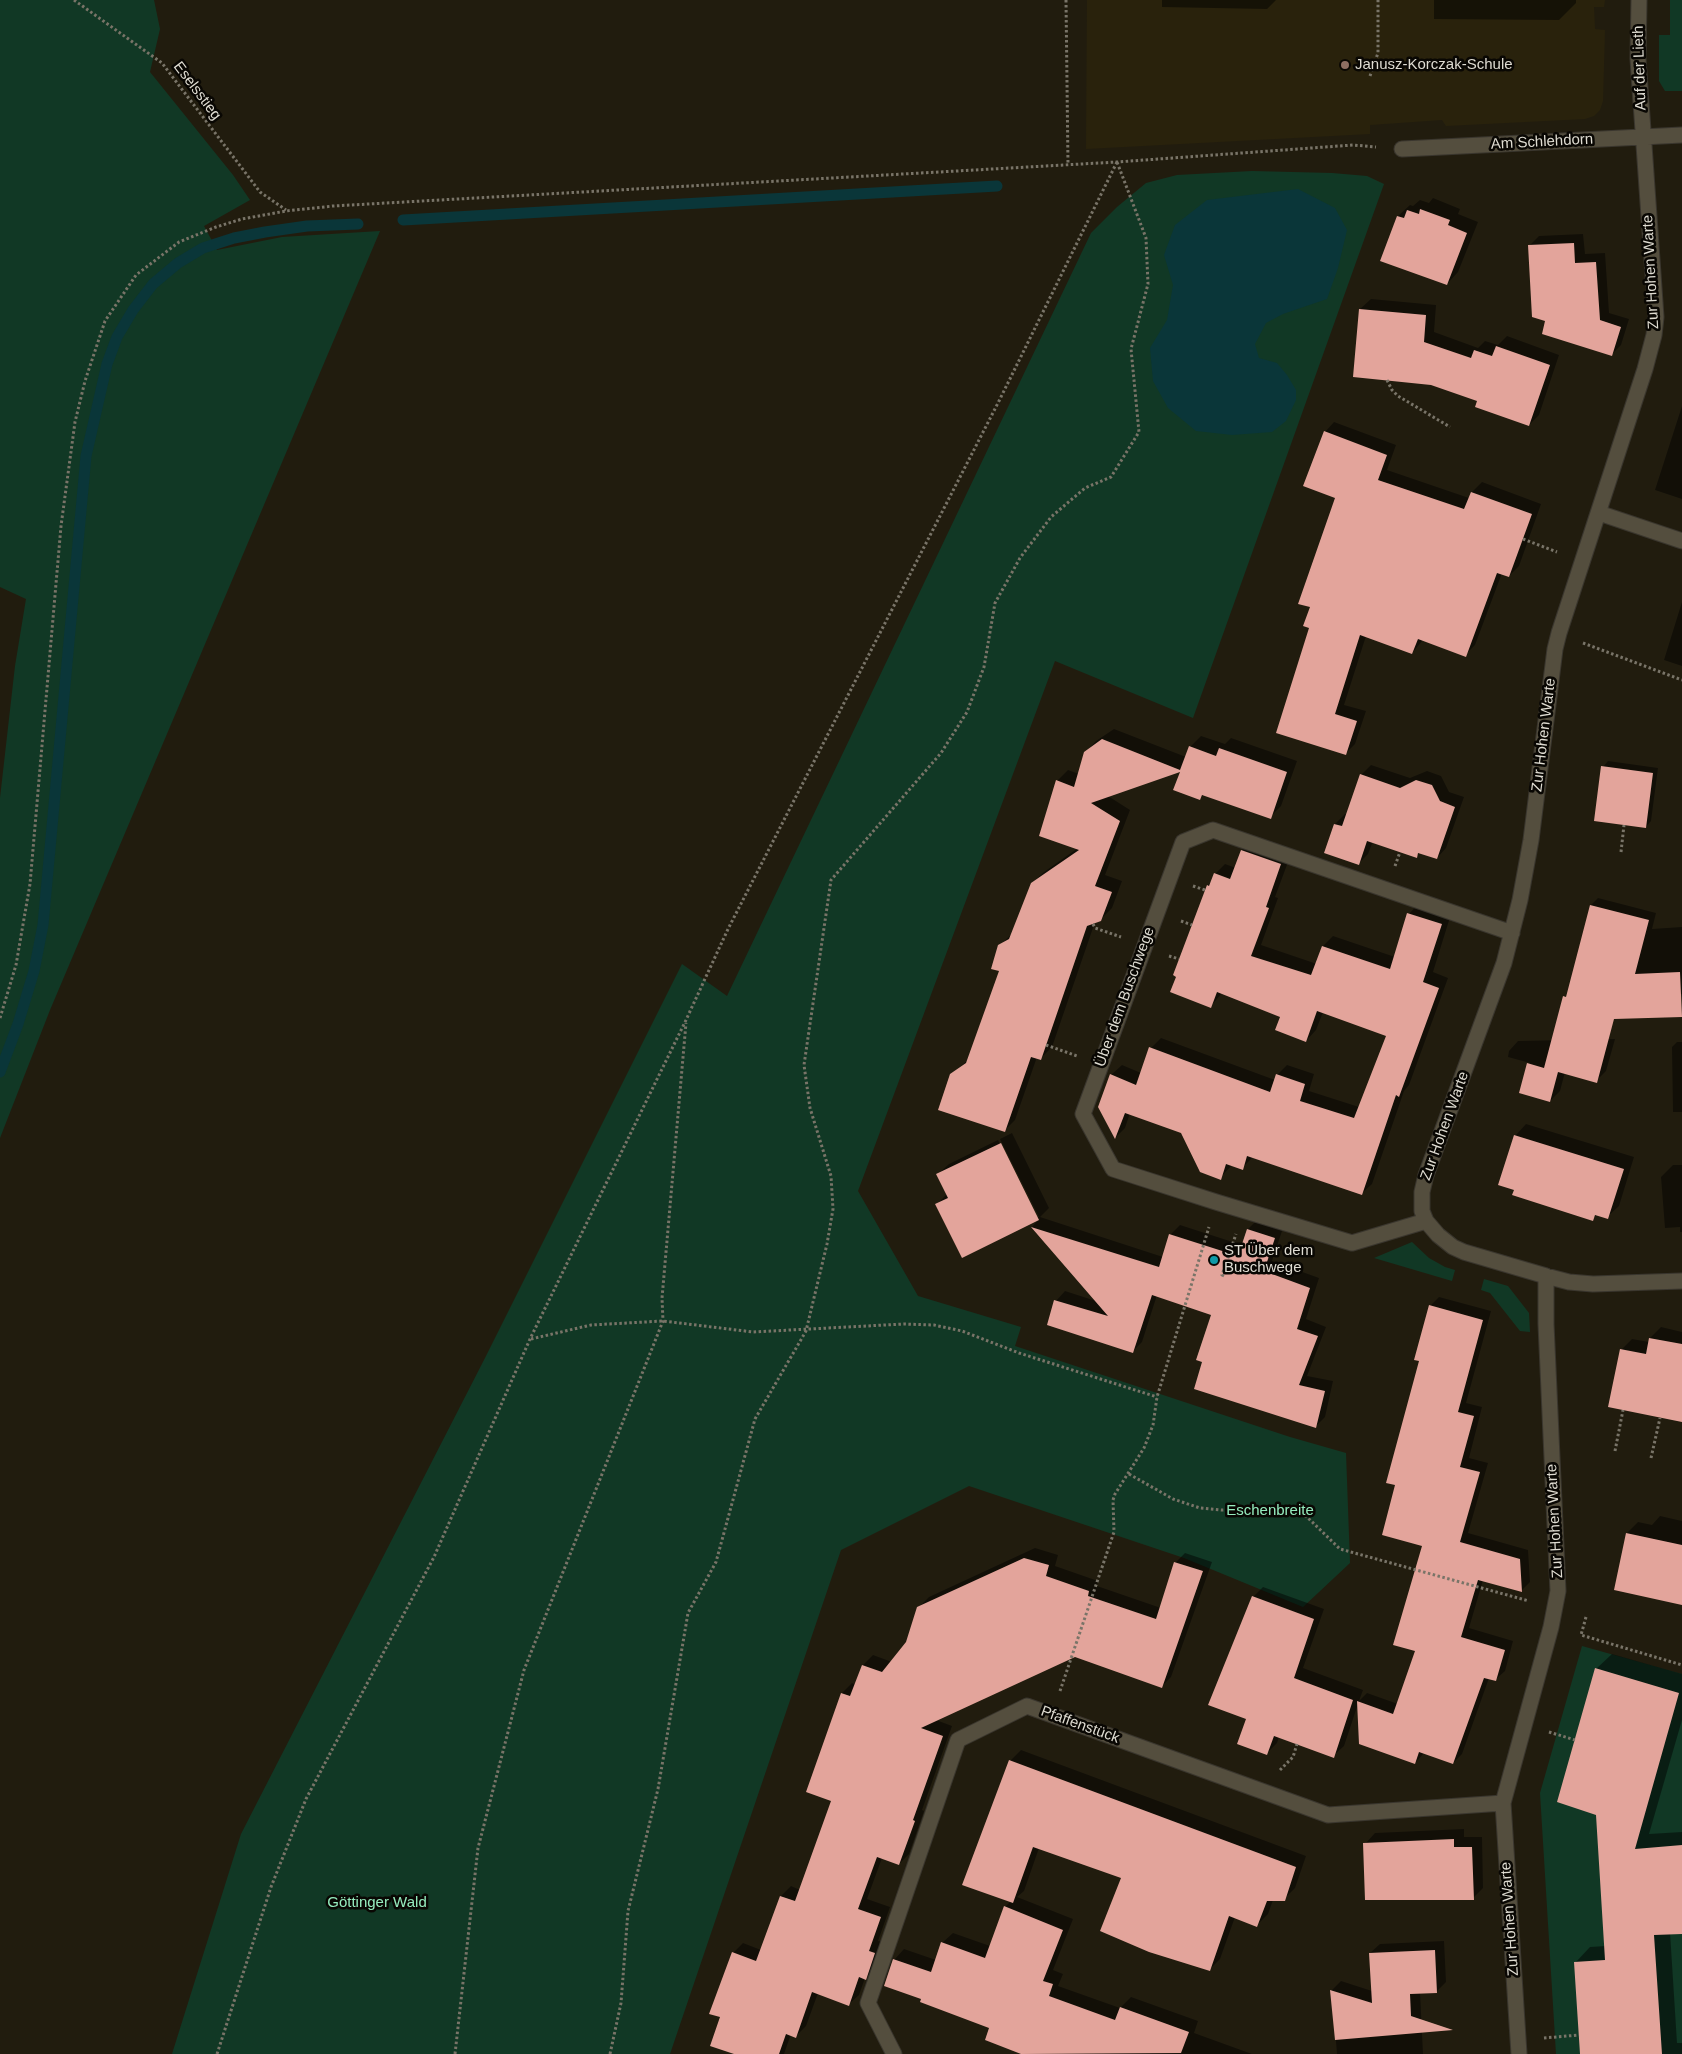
<!DOCTYPE html>
<html>
<head>
<meta charset="utf-8">
<style>
  body { margin:0 }
  canvas { display:block; background:#211c0e }
</style>
</head>
<body>
<canvas width="1682" height="2054"></canvas>
<script>
const g = document.querySelector('canvas').getContext('2d');
g.lineJoin = 'round';
function paint(path, color) { g.fillStyle = color; g.fill(path, 'evenodd'); }
const poly = rows => new Path2D(rows.map(r => 'M' + r).join(''));
function trace(path, color, width, dash) { g.strokeStyle = color; g.lineWidth = width; g.lineCap = dash ? 'butt' : 'round'; g.setLineDash(dash || []); g.stroke(path); }
function write(font, color, halo, rows, align = 'center') {
  g.font = font + ' Helvetica,sans-serif'; g.lineWidth = 5; g.setLineDash([]); g.textBaseline = 'middle'; g.strokeStyle = halo; g.fillStyle = color; for (const [text, x, y, turn = 0] of rows) {
    g.save(); g.translate(x, y); g.rotate((+turn || 0) * Math.PI / 180); g.textAlign = isNaN(turn) ? turn : align; if (halo) g.strokeText(text, 0, 0); g.fillText(text, 0, 0); g.restore();
  }
}
paint(poly([
  [1087,0,1605,0,1604,7,1594,7,1595,29,1605,30,1603,101,1600,110,1594,116,1585,119,1446,126,1442,120,1370,125,1370,134,1086,149]
]), '#29220c');
paint(poly([
  [0,0,154,0,160,29,150,72,233,175,250,200,204,226,217,250,282,237,380,231,50,1010,0,1138,0,798,15,666,26,599,0,587],
  [1670,0,1682,0,1682,91,1665,91,1659,81,1659,35,1670,35],
  [1252,171,1332,173,1367,176,1384,184,1193,718,1055,661,858,1191,918,1296,1021,1327,1015,1346,1290,1437,1346,1453,1350,1563,1303,1607,1184,1558,969,1486,841,1550,670,2054,172,2054,241,1834,485,1358,682,964,727,996,1091,233,1117,207,1146,183,1177,175],
  [1412,1242,1429,1258,1445,1267,1455,1270,1452,1281,1374,1258],
  [1484,1279,1508,1286,1529,1313,1530,1332,1520,1331,1490,1293,1481,1290],
  [1582,1646,1682,1674,1682,2054,1556,2054,1540,1793]
]), '#113825');
paint(poly([
  [1298,189,1335,208,1347,230,1338,268,1327,299,1283,314,1266,323,1255,344,1259,358,1277,363,1287,375,1296,390,1296,400,1286,421,1272,432,1232,435,1196,431,1168,408,1153,381,1150,348,1167,320,1173,285,1164,255,1175,225,1207,200]
]), '#0a3639');
paint(poly([
  [1162,0,1276,0,1267,9,1162,7],
  [1434,0,1576,0,1576,3,1559,20,1434,19],
  [1433,198,1460,209,1458,214,1478,222,1458,272,1447,284,1382,260,1398,216,1410,205,1413,206,1420,200,1429,203],
  [1583,234,1585,254,1605,253,1609,313,1629,319,1621,345,1611,355,1546,321,1529,246,1539,236],
  [1371,299,1436,305,1434,332,1478,348,1485,341,1498,345,1507,336,1559,355,1539,415,1529,425,1479,400,1360,309],
  [1682,406,1682,499,1655,490],
  [1334,422,1396,445,1387,470,1469,498,1472,492,1482,482,1541,504,1519,566,1509,576,1502,573,1475,645,1465,655,1423,640,1412,653,1366,636,1344,705,1366,711,1355,744,1345,754,1311,628,1312,606,1337,497,1325,432],
  [1682,602,1682,666,1664,660],
  [1114,729,1186,757,1190,747,1201,736,1225,744,1231,738,1297,761,1281,806,1270,817,1204,794,1200,799,1182,770,1108,796,1130,810,1105,875,1122,881,1112,908,1100,920,1095,922,1052,1047,1041,1058,1037,1057,1015,1120,1004,1131,951,1075,969,1059,1001,971,999,946,1013,933,1032,883,1044,872,1078,848,1057,781,1068,770,1079,774,1085,753,1096,741],
  [1608,761,1658,768,1651,821,1646,827,1603,767],
  [1371,765,1410,778,1427,771,1441,776,1449,792,1464,797,1446,848,1437,858,1420,852,1416,856,1373,841,1368,854,1358,864,1325,852,1335,824,1345,814,1347,815,1361,775],
  [1252,840,1291,854,1275,897,1278,898,1261,945,1317,964,1323,946,1333,936,1395,957,1409,914,1419,903,1451,914,1433,972,1448,978,1409,1085,1404,1091,1372,1184,1361,1194,1253,1157,1242,1168,1232,1165,1220,1178,1182,1132,1130,1113,1125,1128,1116,1137,1111,1075,1122,1065,1141,1073,1151,1048,1161,1038,1275,1080,1277,1075,1287,1065,1314,1074,1309,1091,1359,1107,1387,1035,1323,1012,1316,1030,1306,1041,1281,1017,1222,993,1211,1006,1174,975,1208,885,1213,880,1215,874,1225,864,1236,868,1242,850],
  [1598,898,1656,913,1652,929,1682,927,1682,994,1567,1001,1591,905],
  [1615,1039,1606,1071,1596,1081,1565,1072,1560,1091,1550,1101,1528,1064,1530,1063,1508,1057,1509,1051,1518,1041],
  [1677,1042,1682,1042,1682,1112,1673,1112,1672,1047],
  [1526,1124,1634,1157,1619,1206,1607,1217,1597,1214,1592,1219,1515,1136],
  [1012,1133,1049,1208,1040,1217,1163,1257,1170,1235,1180,1225,1242,1245,1248,1229,1257,1220,1283,1228,1272,1261,1319,1278,1306,1319,1326,1327,1307,1376,1333,1381,1325,1417,1316,1426,1204,1361,1212,1315,1157,1295,1142,1342,1133,1351,1056,1301,1065,1291,1096,1301,1032,1227,1040,1218,962,1256,936,1205,947,1194,938,1174,949,1164,998,1140,1036,1217,1039,1217,1000,1139],
  [1673,1165,1682,1165,1682,1232,1680,1232,1680,1227,1665,1228,1661,1177],
  [1439,1297,1491,1311,1466,1403,1482,1407,1469,1458,1488,1463,1468,1533,1528,1550,1530,1582,1521,1591,1483,1580,1469,1628,1513,1641,1505,1671,1495,1680,1489,1678,1462,1754,1453,1763,1424,1753,1415,1763,1358,1704,1344,1746,1333,1756,1279,1737,1277,1743,1267,1753,1247,1718,1253,1597,1263,1587,1324,1609,1303,1668,1363,1690,1359,1701,1367,1693,1398,1704,1417,1650,1424,1545,1397,1484,1430,1306],
  [1661,1327,1682,1332,1682,1420,1621,1350,1632,1339,1649,1342,1650,1338],
  [1660,1516,1682,1521,1682,1603,1615,1589,1627,1533,1638,1522,1652,1525],
  [1035,1548,1058,1555,1055,1566,1098,1581,1097,1586,1161,1608,1175,1563,1185,1553,1212,1562,1171,1677,1161,1687,1075,1656,936,1720,952,1726,922,1810,924,1811,909,1854,899,1864,882,1858,867,1899,890,1907,878,1941,884,1943,876,1968,865,1978,859,1995,849,2004,818,1993,806,2026,796,2036,791,2034,784,2054,738,2054,733,1953,743,1943,761,1950,781,1896,791,1886,800,1890,832,1800,842,1693,852,1683,856,1685,863,1665,873,1655,892,1662,907,1643,918,1608,929,1597],
  [1612,1654,1682,1674,1682,1720,1649,1834,1682,1832,1682,1932,1670,1932,1677,2043,1682,2043,1682,2054,1581,2054,1575,1963,1590,1947,1606,1946,1596,1669],
  [1021,1750,1306,1856,1295,1888,1284,1899,1273,1900,1268,1914,1257,1925,1235,1917,1220,1959,1209,1970,1122,1877,1039,1848,1024,1891,1017,1897,1073,1919,1053,1970,1063,1974,1058,1986,1120,2008,1131,1997,1198,2021,1194,2033,1252,2054,1025,2054,986,2040,991,2027,923,1998,894,1960,904,1949,936,1960,942,1943,953,1933,990,1946,1005,1907,1011,1901,1010,1761],
  [1464,1829,1464,1837,1482,1837,1483,1888,1473,1898,1365,1844,1375,1833],
  [1444,1941,1446,1982,1437,1991,1420,1992,1423,2054,1337,2054,1332,1990,1341,1981,1372,1991,1370,1953,1380,1944]
]), '#0007');
trace(poly([
  [403,220,997,186],
  [0,1072,18,1024,34,971,43,925,86,456,107,364,117,337,133,310,153,284,178,263,203,248,234,238,265,232,307,226,358,224]
]), '#0a3639', 11);
paint(poly([
  [1420,209,1450,220,1448,225,1467,233,1447,285,1380,261,1397,216,1404,218,1407,210,1419,214],
  [1574,243,1575,263,1596,262,1600,320,1621,327,1612,356,1542,334,1545,321,1532,317,1528,245],
  [1359,309,1426,315,1424,342,1471,358,1474,350,1492,356,1496,346,1550,365,1529,426,1475,407,1477,401,1431,385,1353,377],
  [1324,431,1387,455,1378,480,1464,509,1471,492,1532,514,1509,577,1497,573,1466,657,1418,639,1412,654,1360,635,1335,714,1357,721,1346,755,1276,733,1309,628,1303,626,1310,607,1298,604,1335,498,1303,486],
  [1102,739,1180,770,1189,746,1216,756,1219,748,1287,772,1271,819,1202,795,1200,800,1173,790,1180,772,1091,803,1120,821,1095,886,1112,892,1101,921,1087,926,1041,1060,1031,1057,1005,1132,938,1110,950,1074,966,1063,999,971,991,969,998,945,1009,939,1031,883,1079,850,1039,836,1056,780,1074,787,1084,752],
  [1601,766,1653,773,1646,828,1594,821],
  [1360,774,1400,788,1416,780,1432,785,1440,801,1455,807,1437,859,1418,853,1417,858,1367,841,1359,865,1324,853,1334,824,1342,826],
  [1241,850,1281,864,1266,907,1269,908,1251,956,1311,975,1322,946,1390,969,1407,913,1442,924,1423,982,1439,988,1399,1097,1396,1095,1362,1195,1247,1156,1243,1170,1226,1164,1221,1180,1200,1172,1181,1133,1125,1113,1115,1139,1098,1107,1110,1074,1136,1085,1149,1047,1270,1092,1276,1074,1305,1084,1300,1101,1354,1118,1386,1036,1317,1011,1306,1042,1275,1030,1280,1017,1217,992,1211,1008,1170,992,1176,977,1173,975,1207,885,1209,886,1214,873,1230,879],
  [1590,905,1649,920,1635,974,1680,972,1682,1017,1614,1019,1597,1083,1558,1072,1550,1102,1519,1093,1527,1063,1544,1068,1563,996,1566,997],
  [1514,1135,1624,1169,1608,1219,1595,1215,1593,1221,1512,1195,1514,1190,1498,1185],
  [1001,1143,1039,1220,962,1258,935,1204,948,1198,936,1174],
  [1031,1227,1159,1267,1169,1234,1238,1256,1247,1229,1275,1238,1264,1271,1310,1288,1297,1329,1318,1336,1299,1385,1325,1391,1316,1428,1194,1389,1202,1362,1196,1360,1211,1315,1152,1295,1133,1353,1047,1325,1054,1300,1108,1316],
  [1429,1305,1483,1320,1458,1412,1474,1416,1460,1467,1480,1472,1460,1542,1520,1559,1522,1592,1478,1580,1461,1637,1505,1650,1496,1681,1484,1678,1453,1764,1419,1752,1415,1764,1359,1744,1357,1701,1393,1714,1415,1651,1393,1645,1422,1546,1382,1535,1395,1485,1386,1483,1419,1361,1414,1360],
  [1649,1338,1682,1344,1682,1422,1608,1407,1620,1349,1646,1354],
  [1626,1533,1682,1545,1682,1605,1614,1590],
  [1024,1558,1049,1565,1046,1576,1089,1591,1088,1596,1156,1619,1174,1562,1203,1571,1162,1688,1075,1657,921,1728,943,1736,913,1820,915,1821,899,1865,877,1857,858,1909,881,1917,869,1951,875,1953,866,1980,859,1977,849,2006,812,1992,796,2038,786,2034,779,2054,734,2054,710,2046,720,2017,709,2014,732,1952,756,1961,780,1896,795,1901,831,1801,806,1792,841,1693,850,1696,862,1665,882,1672,906,1642,917,1607],
  [1252,1596,1314,1619,1294,1678,1353,1700,1334,1758,1274,1736,1267,1755,1237,1744,1246,1719,1208,1705],
  [1595,1668,1679,1693,1635,1849,1682,1845,1682,1934,1654,1935,1662,2054,1580,2054,1574,1962,1605,1960,1596,1815,1557,1802],
  [1009,1760,1296,1867,1285,1901,1267,1901,1257,1927,1229,1916,1210,1971,1149,1952,1100,1931,1121,1878,1033,1847,1013,1903,962,1885],
  [1454,1839,1454,1847,1472,1847,1474,1900,1365,1900,1363,1843],
  [1004,1906,1063,1930,1043,1981,1053,1984,1049,1996,1115,2020,1120,2007,1189,2032,1181,2053,1021,2054,985,2040,989,2028,920,2002,921,1999,884,1986,893,1959,931,1972,941,1942,985,1958],
  [1435,1950,1437,1993,1410,1994,1411,2016,1453,2030,1335,2040,1330,1990,1372,2003,1369,1953]
]), '#e3a49b');
const street = poly([
  [1639,0,1638,59,1656,317,1654,335,1645,369,1559,633,1555,649,1531,840,1520,900,1504,963,1426,1175,1422,1192,1422,1211,1426,1221,1438,1235,1453,1247,1464,1252,1546,1276,1569,1282,1593,1284,1682,1281],
  [1402,149,1682,135],
  [1599,513,1682,541],
  [1426,1221,1352,1243,1216,1202,1113,1169,1083,1114,1183,842,1213,830,1512,933],
  [894,2054,868,2003,958,1740,1027,1706,1328,1815,1503,1803],
  [1519,2054,1503,1803,1551,1627,1558,1591,1546,1324,1546,1276]
]);
trace(street, '#3a362e', 17);
trace(poly([
  [74,0,162,63,260,192,286,210],
  [1066,0,1068,165],
  [1370,76,1378,53,1378,0],
  [1387,380,1392,390,1398,396,1450,427],
  [1523,539,1557,552],
  [1583,643,1682,680],
  [1621,852,1624,825],
  [1395,866,1400,852],
  [1193,886,1205,890],
  [1181,921,1192,925],
  [1093,924,1095,928,1121,937],
  [1169,956,1179,959],
  [0,1018,16,965,30,884,61,526,75,422,85,381,105,321,136,275,179,242,216,227,242,219,286,211,333,206,1117,162,1353,145,1376,147],
  [1046,1045,1077,1056],
  [1224,1276,1222,1275,1236,1234],
  [531,1339,591,1325,663,1321,753,1332,904,1324,934,1325,962,1331,1019,1353,1157,1397],
  [1615,1451,1623,1410],
  [1651,1458,1660,1418],
  [1129,1474,1173,1499,1200,1508,1222,1510,1261,1507,1287,1509,1307,1517,1340,1549,1529,1601],
  [1586,1617,1581,1635,1682,1665],
  [1060,1691,1114,1532,1113,1500,1115,1494,1144,1448,1153,1425,1157,1397,1209,1227],
  [1549,1732,1575,1740],
  [1280,1770,1293,1757,1297,1744],
  [1544,2038,1579,2035],
  [217,2054,271,1887,306,1799,434,1557,530,1339,686,1020,728,929,999,401,1117,162],
  [455,2054,478,1848,524,1670,663,1321,662,1298,686,1023],
  [610,2054,621,2003,628,1911,658,1789,688,1613,716,1562,755,1419,806,1331,827,1244,833,1209,831,1176,810,1108,804,1065,831,880,941,753,967,712,984,667,995,603,1020,558,1051,517,1085,488,1111,477,1139,432,1131,349,1148,284,1146,238,1117,162]
]), '#797468', 3, [2.5, 2.5]);
trace(street, '#544e3e', 15);
for (const [x, y, r, color] of [
  [1345,65,5,"#8d6e63"],
  [1214,1260,5,"#0f9aa8"]
]) { const dot = new Path2D(); dot.arc(x, y, r, 0, 2 * Math.PI); g.fillStyle = color; g.fill(dot); trace(dot, '#090703', 2); }
write('15px', '#dfdcd2', '#090703', [
  ["Janusz-Korczak-Schule",1355,65],
  ["ST Über dem",1224,1251],
  ["Buschwege",1224,1268]
], 'left');
write('15px', '#dfdcd2', '#090703', [
  ["Auf der Lieth",1640,68,-92],
  ["Eselsstieg",197,91,53],
  ["Am Schlehdorn",1542,142,-3],
  ["Zur Hohen Warte",1651,272,-93],
  ["Zur Hohen Warte",1544,735,-83],
  ["Über dem Buschwege",1125,997,-70],
  ["Zur Hohen Warte",1445,1126,-70],
  ["Zur Hohen Warte",1555,1521,-93],
  ["Pfaffenstück",1080,1725,20],
  ["Zur Hohen Warte",1510,1919,-94]
]);
write('15px', '#95ecbe', '#090703', [
  ["Eschenbreite",1270,1511],
  ["Göttinger Wald",377,1903]
]);
</script>
</body>
</html>
